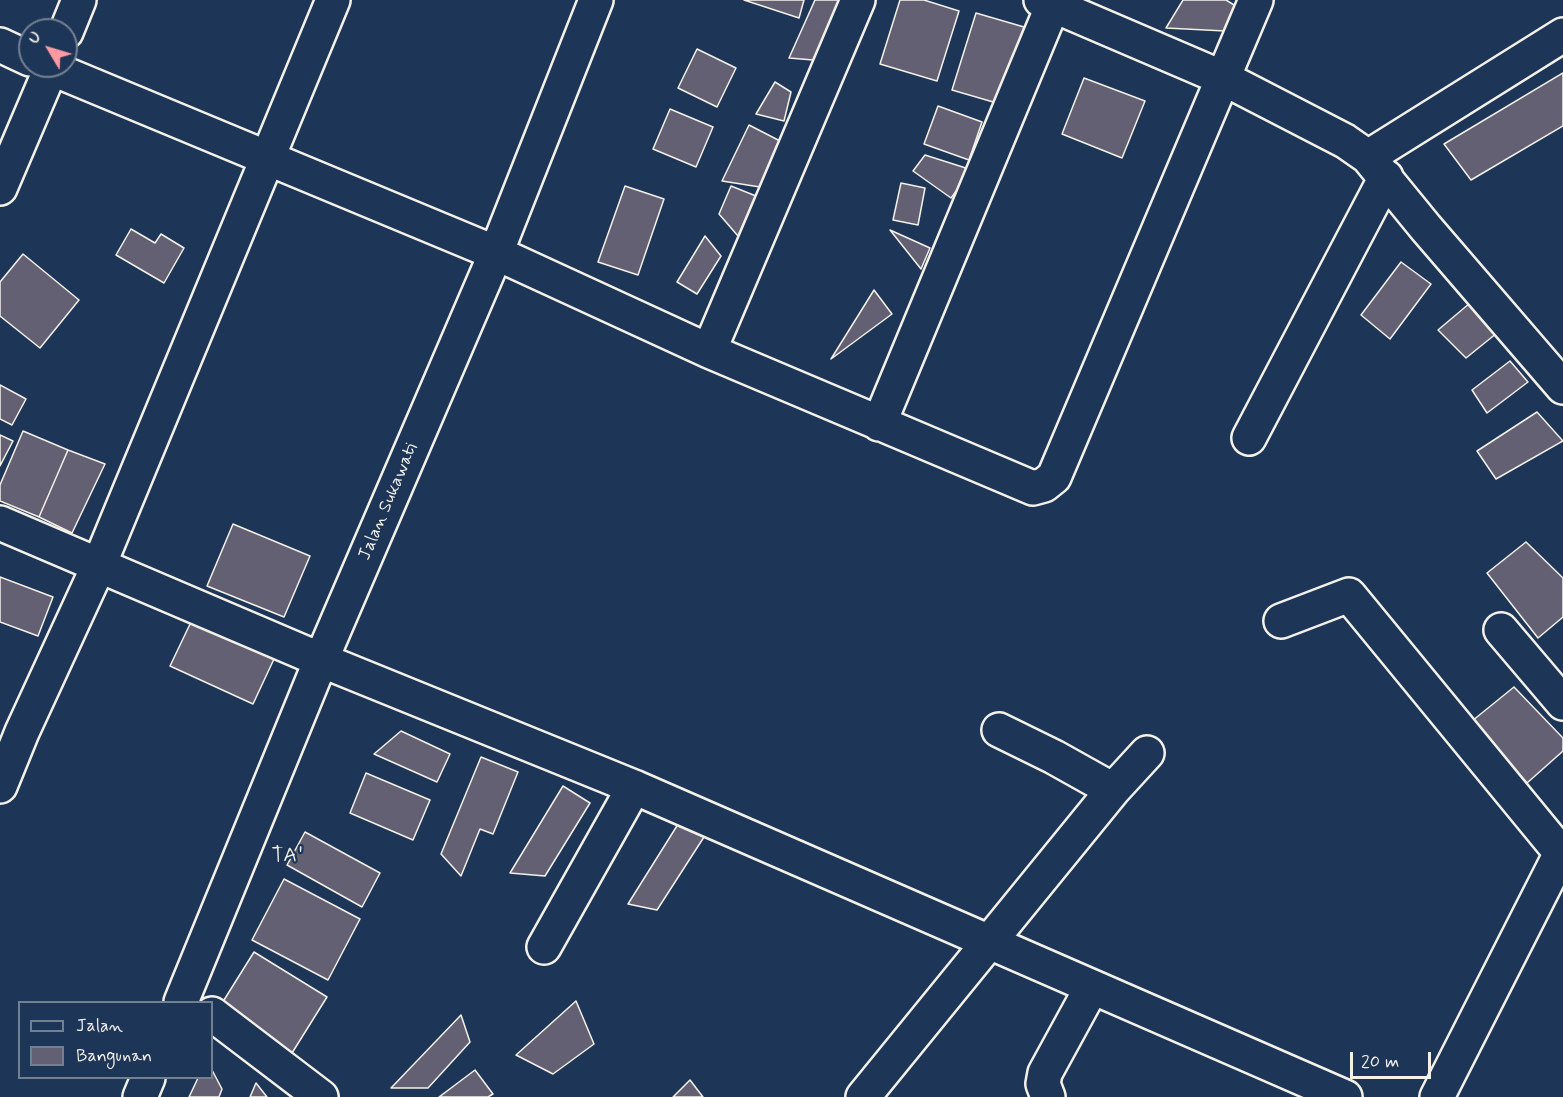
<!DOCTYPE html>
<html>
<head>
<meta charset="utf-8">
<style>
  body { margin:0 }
  #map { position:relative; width:1563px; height:1097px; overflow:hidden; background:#1d3557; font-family:Mynerve,sans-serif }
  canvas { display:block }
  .legend { position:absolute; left:18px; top:1001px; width:195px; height:78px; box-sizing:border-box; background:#1d3557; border:2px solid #738091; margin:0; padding:8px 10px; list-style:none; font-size:18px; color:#f4f1e8 }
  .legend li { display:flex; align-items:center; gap:12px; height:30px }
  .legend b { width:30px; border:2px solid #738091 }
  .north { position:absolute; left:18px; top:18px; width:60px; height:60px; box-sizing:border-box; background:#1d3557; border:2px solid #738091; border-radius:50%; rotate:308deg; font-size:16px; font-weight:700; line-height:24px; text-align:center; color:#f4f1e8 }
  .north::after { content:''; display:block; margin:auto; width:21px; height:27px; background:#ff9aa2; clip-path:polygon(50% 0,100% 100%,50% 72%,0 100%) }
  .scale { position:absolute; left:1350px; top:1052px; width:81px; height:27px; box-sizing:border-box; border:3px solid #f4f1e8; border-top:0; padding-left:8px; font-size:18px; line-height:21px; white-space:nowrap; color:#f4f1e8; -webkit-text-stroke:4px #1d3557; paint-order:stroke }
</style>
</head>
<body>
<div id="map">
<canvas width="1563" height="1097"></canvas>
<ul class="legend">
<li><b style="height:8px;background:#1d3557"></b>Jalan</li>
<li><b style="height:16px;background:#646073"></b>Bangunan</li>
</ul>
<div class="north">U</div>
<div class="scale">20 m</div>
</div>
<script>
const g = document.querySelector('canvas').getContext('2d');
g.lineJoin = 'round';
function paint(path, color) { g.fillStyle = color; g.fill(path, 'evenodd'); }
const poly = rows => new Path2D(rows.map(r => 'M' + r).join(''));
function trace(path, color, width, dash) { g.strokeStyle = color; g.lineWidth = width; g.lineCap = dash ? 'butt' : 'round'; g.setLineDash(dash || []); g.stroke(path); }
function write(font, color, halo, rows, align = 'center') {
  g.font = font + ' Mynerve,sans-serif'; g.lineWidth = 4.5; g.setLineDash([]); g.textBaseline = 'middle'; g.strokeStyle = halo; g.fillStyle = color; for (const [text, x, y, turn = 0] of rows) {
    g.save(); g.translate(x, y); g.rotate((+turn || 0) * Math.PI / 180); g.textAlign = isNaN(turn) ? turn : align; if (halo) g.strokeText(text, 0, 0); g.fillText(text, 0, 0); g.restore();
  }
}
const building = poly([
  [744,0,804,0,799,18,744,0],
  [815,0,841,0,813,60,789,58,815,0],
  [900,0,924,0,959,11,937,81,880,64,900,0],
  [1183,0,1226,0,1239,8,1225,31,1166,28,1183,0],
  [976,13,1024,27,1000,104,952,90,976,13],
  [697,49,736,68,717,107,678,88,697,49],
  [1563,73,1563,126,1471,180,1444,144,1563,73],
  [1084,78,1145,101,1122,158,1062,134,1084,78],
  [775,82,791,92,784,121,756,114,775,82],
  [938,106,982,122,969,160,924,144,938,106],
  [670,109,713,127,696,167,653,149,670,109],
  [749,125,782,142,760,187,722,181,749,125],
  [925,155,972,170,951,198,913,171,925,155],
  [901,183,925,188,918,225,893,220,901,183],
  [625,186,664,199,638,275,598,262,625,186],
  [731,186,756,196,738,236,719,214,731,186],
  [131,229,155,243,161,234,184,248,164,283,116,255,131,229],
  [890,230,930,248,921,269,890,230],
  [705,236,721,256,697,294,677,282,705,236],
  [23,254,79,300,40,348,0,316,0,282,23,254],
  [1401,262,1431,284,1390,339,1361,315,1401,262],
  [874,290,892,314,831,359,874,290],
  [1470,303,1497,333,1466,358,1438,330,1470,303],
  [1510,361,1528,382,1487,413,1472,390,1510,361],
  [0,385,26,399,12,425,0,419,0,385],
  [1537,412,1563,441,1496,479,1477,451,1537,412],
  [23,431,68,450,39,517,0,501,0,485,23,431],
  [0,435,13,441,0,466,0,435],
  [68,450,105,464,72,533,39,517,68,450],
  [233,524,310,556,284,617,207,586,233,524],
  [1526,542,1563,578,1563,617,1538,638,1487,573,1526,542],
  [0,577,53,597,38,636,0,622,0,577],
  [191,622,274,659,253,704,170,666,191,622],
  [1514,687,1563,738,1563,751,1527,783,1472,721,1514,687],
  [401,731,450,754,437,782,374,754,401,731],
  [481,757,518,772,493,834,480,829,461,876,441,854,481,757],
  [366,773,430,800,413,840,350,813,366,773],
  [563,786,590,803,545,876,510,873,563,786],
  [680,821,704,837,657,910,628,904,680,821],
  [305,832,380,873,362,907,287,865,305,832],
  [284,879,360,919,328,980,252,940,284,879],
  [254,952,327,997,292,1053,219,1008,254,952],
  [576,1001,594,1044,553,1074,516,1055,576,1001],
  [461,1015,470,1042,428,1088,391,1088,461,1015],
  [212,1070,222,1089,219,1097,189,1097,198,1078,212,1078,212,1070],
  [475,1070,493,1094,488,1097,439,1097,475,1070],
  [690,1080,703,1097,673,1097,690,1080],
  [256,1083,267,1097,250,1097,256,1083]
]);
paint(building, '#646073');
trace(building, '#f4f1e8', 1.5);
const minor = poly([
  [1041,0,1223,78,1345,141,1368,157,1426,228,1563,387],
  [66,32,79,0],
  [0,45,30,59],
  [46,66,496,253,709,351,1033,488,1044,485,1054,477,1256,0],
  [1368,157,1563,35],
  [0,188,52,66],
  [709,351,858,0],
  [879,424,1055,0],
  [1249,438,1386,177],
  [0,523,321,660,634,787,1345,1097],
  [1281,621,1349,595,1561,853],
  [1501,630,1563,703],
  [999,730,1054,757,1113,790],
  [0,786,22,732,99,565,333,0],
  [544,947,634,787],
  [181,1002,321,660,496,253,596,0],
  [212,1014,321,1097],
  [140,1097,148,1078],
  [863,1097,1113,790,1147,753],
  [1048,1097,1043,1084,1045,1073,1092,987],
  [1437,1097,1563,849]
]);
trace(minor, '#f4f1e8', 38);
trace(minor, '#1d3557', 33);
write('18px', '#f4f1e8', '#1d3557', [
  ["Jalan Sukawati",389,502,-67]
]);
g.letterSpacing = '1.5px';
write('21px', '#f4f1e8', '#1d3557', [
  ["TA'",288,857]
]);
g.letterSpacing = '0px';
</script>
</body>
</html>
